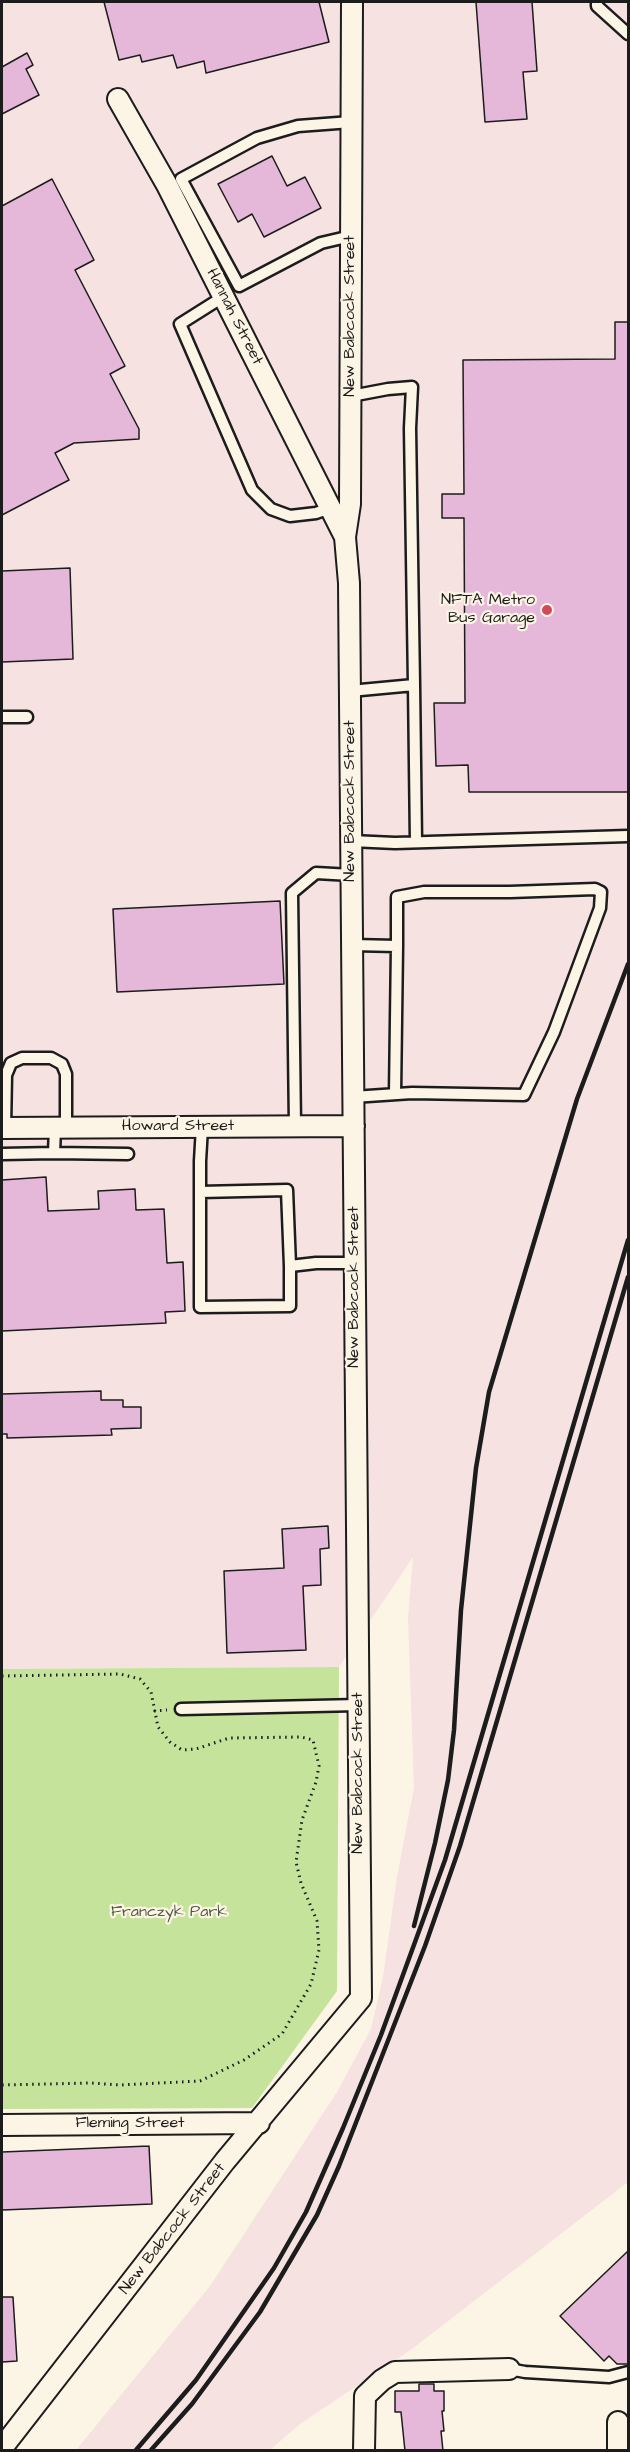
<!DOCTYPE html>
<html>
<head>
<meta charset="utf-8">
<style>
  body { margin:0 }
  #map { position:relative; width:630px; height:2452px; overflow:hidden; background:#fcf5e5; font-family:"Architects Daughter",sans-serif }
  canvas { display:block }
  .frame { position:absolute; inset:0; border:3px solid #1c1c1c; pointer-events:none }
</style>
</head>
<body>
<div id="map">
<canvas width="630" height="2452"></canvas>
<div class="frame"></div>
</div>
<script>
const g = document.querySelector('canvas').getContext('2d');
g.lineJoin = 'round';
function paint(path, color) { g.fillStyle = color; g.fill(path, 'evenodd'); }
const poly = rows => new Path2D(rows.map(r => 'M' + r).join(''));
function trace(path, color, width, dash) { g.strokeStyle = color; g.lineWidth = width; g.lineCap = dash ? 'butt' : 'round'; g.setLineDash(dash || []); g.stroke(path); }
function write(font, color, halo, rows, align = 'center') {
  g.font = font + ' "Architects Daughter",sans-serif'; g.lineWidth = 4.5; g.setLineDash([]); g.textBaseline = 'middle'; g.strokeStyle = halo; g.fillStyle = color; for (const [text, x, y, turn = 0] of rows) {
    g.save(); g.translate(x, y); g.rotate((+turn || 0) * Math.PI / 180); g.textAlign = isNaN(turn) ? turn : align; if (halo) g.strokeText(text, 0, 0); g.fillText(text, 0, 0); g.restore();
  }
}
paint(poly([
  [2,2,628,2,628,2182,412,2349,300,2424,270,2450,76,2450,210,2286,337,2092,371,2029,383,1977,397,1877,414,1788,408,1617,413,1557,339,1667,2,1669]
]), '#f5e2e1');
paint(poly([
  [339,1667,337,1991,252,2108,2,2109,2,1669]
]), '#c5e39a');
const building = poly([
  [104,2,319,2,329,42,206,73,204,61,177,68,173,55,142,62,140,55,119,60,104,2],
  [476,2,532,2,537,71,523,72,527,119,485,122,476,2],
  [27,53,33,65,26,69,39,95,2,114,2,67,27,53],
  [272,156,287,186,305,177,321,208,264,237,252,214,238,222,218,184,272,156],
  [52,179,94,260,75,270,125,366,110,374,139,429,139,439,74,443,55,453,69,480,2,515,2,206,52,179],
  [615,322,628,322,628,792,469,792,468,765,436,766,434,703,465,703,464,518,442,518,442,494,464,494,463,360,615,359,615,322],
  [70,568,73,659,2,662,2,571,70,568],
  [280,901,284,984,117,992,113,909,280,901],
  [46,1177,48,1211,99,1209,98,1191,135,1189,136,1210,164,1209,167,1263,183,1262,185,1311,165,1312,166,1323,2,1331,2,1180,46,1177],
  [101,1391,101,1400,123,1400,123,1407,141,1407,141,1428,111,1429,112,1435,7,1438,7,1434,2,1434,2,1394,101,1391],
  [328,1526,329,1548,320,1549,321,1585,303,1586,306,1650,227,1653,224,1571,284,1568,282,1529,328,1526],
  [149,2146,152,2204,2,2210,2,2152,149,2146],
  [628,2251,628,2364,617,2364,609,2356,604,2361,560,2316,628,2251],
  [2,2297,13,2297,17,2361,2,2362,2,2297],
  [419,2384,434,2384,434,2391,444,2391,444,2411,442,2411,444,2431,441,2431,443,2451,405,2451,401,2412,395,2412,395,2391,419,2391,419,2384]
]);
paint(building, '#e5b7d9');
trace(building, '#1c1c1c', 1.5);
const lane = poly([
  [597,2,597,6,628,34],
  [351,236,321,243,239,286,181,179,257,138,298,126,351,122],
  [226,295,180,324,252,490,271,509,290,516,316,513,330,508],
  [351,396,388,389,412,387,410,428,414,685],
  [350,691,414,685,416,842],
  [2,717,27,717],
  [351,841,395,843,628,836],
  [352,945,397,946,397,897,424,892,510,892,595,889,601,892,600,908,554,1032,524,1095,412,1093,353,1097],
  [395,1094,397,946],
  [295,1126,292,893,316,873,351,875],
  [202,1127,200,1161,200,1307,290,1306,290,1266,316,1263,355,1263],
  [5,1128,6,1075,11,1063,22,1058,51,1058,62,1064,66,1074,66,1128],
  [55,1128,54,1153,128,1154],
  [2,1154,54,1153],
  [200,1192,287,1190,290,1266],
  [181,1709,358,1705],
  [509,2369,525,2372,609,2377,628,2372]
]);
const street = poly([
  [118,99,167,185,345,537],
  [2,1128,354,1126],
  [2,2125,259,2123],
  [618,2422,618,2450],
  [2,2448,225,2161,361,1998,349,583,345,537,350,504,352,2],
  [364,2450,365,2396,382,2380,395,2372,509,2369]
]);
trace(lane, '#1c1c1c', 15);
trace(street, '#1c1c1c', 24);
trace(poly([
  [2,1676,120,1674,140,1679,151,1692,158,1727,170,1742,182,1750,196,1749,229,1738,301,1737,313,1740,319,1766,316,1782,302,1820,296,1862,301,1883,317,1921,319,1950,311,1984,282,2034,244,2060,200,2081,120,2085,91,2083,2,2085],
  [154,1711,167,1710]
]), '#1c1c1c', 3, [1.5, 4.5]);
trace(lane, '#fcf5e5', 10);
trace(street, '#fcf5e5', 20);
trace(poly([
  [414,1926,435,1843,448,1780,454,1730,461,1610,476,1468,489,1392,577,1099,628,964],
  [136,2450,196,2380,274,2268,306,2212,343,2128,381,2035,445,1860,628,1240],
  [151,2450,192,2404,260,2312,317,2215,339,2166,425,1946,460,1846,628,1277]
]), '#1c1c1c', 4.5);
for (const [x, y, r, color] of [
  [547,610,6,"#d1495b"]
]) { const dot = new Path2D(); dot.arc(x, y, r, 0, 2 * Math.PI); g.fillStyle = color; g.fill(dot); trace(dot, '#fcf5e5', 2); }
write('16px', '#1c1c1c', '#fcf5e5', [
  ["New Babcock Street",351,316,-90],
  ["Hannah Street",234,317,63],
  ["New Babcock Street",351,801,-90],
  ["Howard Street",178,1127],
  ["New Babcock Street",355,1287,-90],
  ["New Babcock Street",359,1773,-90],
  ["Fleming Street",130,2124],
  ["New Babcock Street",173,2229,-52]
]);
write('16px', '#1c1c1c', '#fcf5e5', [
  ["NFTA Metro",535,601],
  ["Bus Garage",535,619]
], 'right');
write('16px', '#4f5842', '#fcf5e5', [
  ["Franczyk Park",169,1913]
]);
</script>
</body>
</html>
